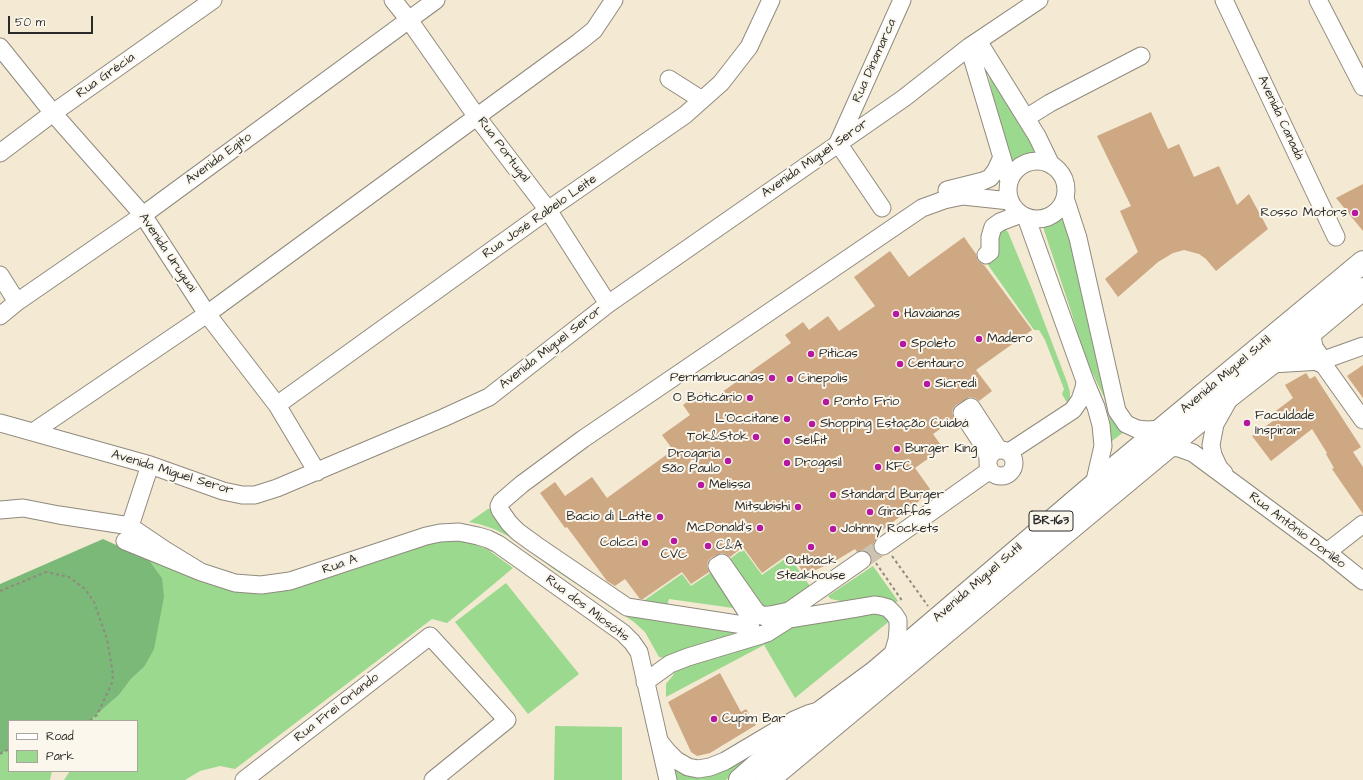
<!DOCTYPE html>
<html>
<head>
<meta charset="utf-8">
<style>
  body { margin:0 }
  #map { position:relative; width:1363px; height:780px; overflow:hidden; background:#f4e9d2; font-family:"Architects Daughter",sans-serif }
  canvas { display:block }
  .legend { position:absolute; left:8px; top:720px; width:130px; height:52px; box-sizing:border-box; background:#fbf7ec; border:1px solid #a8a59f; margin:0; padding:5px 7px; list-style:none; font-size:12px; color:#2b2b2b }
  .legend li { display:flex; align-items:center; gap:8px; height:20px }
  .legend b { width:20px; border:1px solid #a8a59f }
  .scale { position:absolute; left:8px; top:16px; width:85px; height:18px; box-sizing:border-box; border:2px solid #2b2b2b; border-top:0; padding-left:5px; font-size:12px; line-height:14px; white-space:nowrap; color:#2b2b2b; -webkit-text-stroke:3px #fbf7ec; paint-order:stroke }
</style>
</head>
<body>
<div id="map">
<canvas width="1363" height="780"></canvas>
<ul class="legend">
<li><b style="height:5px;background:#fff"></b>Road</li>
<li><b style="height:11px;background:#9ad98e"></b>Park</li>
</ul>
<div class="scale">50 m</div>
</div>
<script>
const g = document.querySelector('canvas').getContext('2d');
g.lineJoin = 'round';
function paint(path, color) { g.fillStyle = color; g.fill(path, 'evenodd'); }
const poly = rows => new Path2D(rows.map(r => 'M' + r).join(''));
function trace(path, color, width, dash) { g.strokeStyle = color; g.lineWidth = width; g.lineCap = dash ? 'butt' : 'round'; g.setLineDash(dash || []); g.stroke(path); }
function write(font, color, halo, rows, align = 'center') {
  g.font = font + ' "Architects Daughter",sans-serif'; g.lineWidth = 4; g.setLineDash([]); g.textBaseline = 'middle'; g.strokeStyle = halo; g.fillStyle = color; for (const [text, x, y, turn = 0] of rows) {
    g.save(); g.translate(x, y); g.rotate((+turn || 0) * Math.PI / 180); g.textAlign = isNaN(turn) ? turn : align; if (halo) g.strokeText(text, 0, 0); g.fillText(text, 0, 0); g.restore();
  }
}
paint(poly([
  [991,71,1036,152,1034,156,1021,161,1012,166,1007,160,988,73],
  [1062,217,1065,218,1125,431,1112,441,1109,440,1110,431,1110,421,1104,397,1088,364,1082,348,1071,311,1044,230,1044,225,1046,224],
  [1005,229,1008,232,1032,290,1067,382,1070,392,1070,398,1067,403,1062,394,1064,389,1045,340,1039,330,1034,330,986,262,998,250,999,231],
  [492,508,513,532,658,615,657,621,738,632,749,630,666,658,659,657,645,632,634,622,555,570,510,537,494,529,479,524,469,522,488,509],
  [442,539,462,540,487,549,513,568,447,623,432,619,235,769,220,766,200,771,185,780,64,780,70,771,137,771,137,721,89,721,119,695,131,679,144,667,162,578,149,560,232,590],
  [743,549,762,575,789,556,812,589,795,600,765,610,726,562],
  [873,566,898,601,895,603,890,600,845,602,831,599,828,596],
  [716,569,740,609,669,599,667,606,642,602,682,574,691,586],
  [506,583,579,674,528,714,455,622],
  [877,610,892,619,795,698,764,645,666,697,666,684,674,674,673,672,791,626],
  [555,726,622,727,622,780,554,780],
  [780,732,726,780,674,780,670,761,682,770],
  [9,749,9,771,52,771,50,780,0,780,0,754]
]), '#9ad98e');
paint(poly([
  [103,539,149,560,162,578,164,597,154,649,144,667,131,679,119,695,89,721,9,721,9,749,0,754,0,584]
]), '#7bb979');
paint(poly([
  [1151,112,1168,149,1179,144,1194,177,1219,166,1237,205,1249,194,1268,229,1216,271,1206,259,1199,254,1184,250,1173,253,1158,262,1118,297,1105,279,1138,252,1120,211,1131,206,1097,136],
  [1363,184,1363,231,1336,198],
  [964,237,976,254,978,261,984,265,1032,330,976,370,992,391,979,401,975,398,970,397,956,405,953,408,952,413,954,419,933,434,943,448,915,468,930,489,915,505,876,535,877,538,874,542,873,547,875,552,878,555,883,556,871,564,872,559,870,554,866,551,862,550,857,552,855,549,835,561,805,575,790,553,762,573,743,547,730,557,726,554,722,553,712,557,708,561,707,566,709,572,691,584,682,572,643,599,640,599,625,579,615,586,607,581,567,527,565,528,540,493,555,482,565,496,592,477,607,498,673,450,662,435,690,415,683,405,701,392,708,402,791,343,785,335,803,322,809,330,828,316,839,331,875,306,854,277,890,251,909,277],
  [1363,365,1363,398,1347,376],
  [1306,373,1310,379,1315,376,1361,447,1353,452,1363,467,1363,514,1332,469,1334,468,1326,454,1327,453,1312,429,1271,461,1252,436,1273,421,1269,416,1293,398,1285,385],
  [720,673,741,712,746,709,756,725,710,753,697,756,691,752,668,702]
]), '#cea783');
trace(poly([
  [862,560,883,546]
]), '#ccc3b1', 17, [17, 8]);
const minor = poly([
  [393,0,409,20,477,117,548,210,608,304],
  [1224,0,1336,237],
  [1318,0,1363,87],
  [978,41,1037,136,1051,165],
  [0,47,53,113,143,215,207,314,277,405,317,472],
  [969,47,1009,181],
  [669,79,702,100],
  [1026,118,1050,103,1141,56],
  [0,153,53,113,213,0],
  '1008 190a29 29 0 1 1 58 0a29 29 0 1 1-58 0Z',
  [947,190,983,181,990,178,996,170,1002,157],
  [1065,198,1078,238,1117,411,1126,424,1137,429,1147,430,1162,429],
  [882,208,838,143,902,0],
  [1026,217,1085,381,1096,407,1101,425,1103,446,1094,485],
  [986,255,990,252,990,237,993,227,1000,222,1021,214],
  [0,275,17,302],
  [0,316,17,302,143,215,436,0],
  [1321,361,1363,420],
  [1272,364,1321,361,1363,346],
  [277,405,548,210,685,115,721,83,749,47,771,0],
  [0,423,150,465,223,491,242,495,255,495,277,488,443,418,489,397,608,304,904,98,969,47,1039,0],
  [33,432,207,314,579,42,594,30,614,0],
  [1168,447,1179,448,1193,453,1327,552,1363,581],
  '988 463a13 13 0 1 1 26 0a13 13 0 1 1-26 0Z',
  [1009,452,1073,410,1080,400,1084,388,1085,381],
  [988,460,987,451,962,413,971,407,997,447,1001,450],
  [1224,473,1219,468,1213,455,1211,445,1215,424,1228,401],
  [0,510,23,508,59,515,124,525],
  [130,526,150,465],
  [125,541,201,572,165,550,131,527],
  [883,546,990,470],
  [1327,552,1363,524],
  [862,560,789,611,770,615,755,616,751,621,750,628,754,634,761,635,767,633,789,619,857,608,874,605,881,606,888,608,894,614,898,620,898,629,897,640,892,657],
  [201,572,235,583,261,585,290,581,426,536,440,533,459,532,478,536,488,539,498,544,623,633,632,642,639,652,668,780],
  [751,621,746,611,717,566,722,563,755,610,758,613,768,619],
  [750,626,627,607,536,545,518,532,509,523,500,510,499,506,501,502,522,484,583,439,922,208,944,200,963,196,1010,201],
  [645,682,670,664,688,657,761,635],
  [660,742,667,751,676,760,688,767,698,769,710,767,725,761,794,720,808,714,815,712],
  [244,780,430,636,507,720,433,780]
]);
const highway = poly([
  [1309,334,1312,349,1321,361],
  [740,780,765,758,822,711,875,672,1094,485,1363,262],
  [768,780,1168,447,1232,394,1309,334,1363,289]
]);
trace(minor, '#908a7e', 19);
trace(highway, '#908a7e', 24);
trace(poly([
  [892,556,928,606],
  [876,563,903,602],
  [0,591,46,572,69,577,85,589,94,602,107,639,113,674,112,683,97,715,89,721],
  [0,754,9,749]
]), '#908a7e', 2, [3, 3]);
trace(minor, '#fff', 17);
trace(highway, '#fff', 22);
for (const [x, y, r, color] of [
  [1355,213,4,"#b5179e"],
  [896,314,4,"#b5179e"],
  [979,339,4,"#b5179e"],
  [903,344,4,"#b5179e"],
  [811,354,4,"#b5179e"],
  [900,364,4,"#b5179e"],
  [772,378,4,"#b5179e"],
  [790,379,4,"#b5179e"],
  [927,384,4,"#b5179e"],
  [750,398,4,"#b5179e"],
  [826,402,4,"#b5179e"],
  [787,419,4,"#b5179e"],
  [1247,423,4,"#b5179e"],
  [812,424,4,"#b5179e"],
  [756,437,4,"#b5179e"],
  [787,441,4,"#b5179e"],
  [897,449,4,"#b5179e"],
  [728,461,4,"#b5179e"],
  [787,463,4,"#b5179e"],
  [878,467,4,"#b5179e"],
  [701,485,4,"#b5179e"],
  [833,495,4,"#b5179e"],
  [798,507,4,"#b5179e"],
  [870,512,4,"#b5179e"],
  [660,517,4,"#b5179e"],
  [760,528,4,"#b5179e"],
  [833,529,4,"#b5179e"],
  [674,541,4,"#b5179e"],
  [645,543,4,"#b5179e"],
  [708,546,4,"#b5179e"],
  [811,547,4,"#b5179e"],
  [714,719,4,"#b5179e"]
]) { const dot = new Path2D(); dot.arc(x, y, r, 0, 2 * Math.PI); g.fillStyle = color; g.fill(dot); trace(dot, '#fbf7ec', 1.5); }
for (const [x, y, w] of [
  [1051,521,44]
]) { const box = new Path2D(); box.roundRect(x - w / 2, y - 10, w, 20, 3); g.fillStyle = '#fbf7ec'; g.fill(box); trace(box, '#2b2b2b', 1); }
write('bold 12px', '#2b2b2b', null, [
  ["BR-163",1051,521]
]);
write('13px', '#2b2b2b', '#fbf7ec', [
  ["Rua Dinamarca",875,61,-66],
  ["Rua Grécia",106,76,-35],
  ["Avenida Canadá",1280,118,65],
  ["Rua Portugal",503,150,53],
  ["Avenida Egito",219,159,-36],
  ["Avenida Miguel Seror",815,159,-35],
  ["Rua José Rabelo Leite",540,217,-35],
  ["Avenida Uruguai",167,253,56],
  ["Avenida Miguel Seror",551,348,-38],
  ["Avenida Miguel Sutil",1226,375,-40],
  ["Avenida Miguel Seror",172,473,17],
  ["Rua Antônio Dorilêo",1297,531,37],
  ["Rua A",340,565,-19],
  ["Avenida Miguel Sutil",978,583,-41],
  ["Rua dos Miosótis",587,609,37],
  ["Rua Frei Orlando",337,708,-38]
]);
write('13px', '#2b2b2b', '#fbf7ec', [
  ["Rosso Motors",1347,213,"right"],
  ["Havaianas",904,314],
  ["Madero",987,339],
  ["Spoleto",911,344],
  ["Piticas",819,354],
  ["Centauro",908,364],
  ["Pernambucanas",764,378,"right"],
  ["Cinepolis",798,379],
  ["Sicredi",935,384],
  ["O Boticário",742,398,"right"],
  ["Ponto Frio",834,402],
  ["Faculdade",1255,416],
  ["Inspirar",1255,431],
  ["L'Occitane",779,419,"right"],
  ["Shopping Estação Cuiabá",820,424],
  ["Tok&Stok",748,437,"right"],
  ["Selfit",795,441],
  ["Burger King",905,449],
  ["Drogaria",720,454,"right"],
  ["São Paulo",720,469,"right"],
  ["Drogasil",795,463],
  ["KFC",886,467],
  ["Melissa",709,485],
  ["Standard Burger",841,495],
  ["Mitsubishi",790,507,"right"],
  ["Giraffas",878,512],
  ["Bacio di Latte",652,517,"right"],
  ["McDonald's",752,528,"right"],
  ["Johnny Rockets",841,529],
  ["Colcci",637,543,"right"],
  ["C&A",716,546],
  ["CVC",674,555,"center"],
  ["Outback",811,561,"center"],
  ["Steakhouse",811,576,"center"],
  ["Cupim Bar",722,719]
], 'left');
</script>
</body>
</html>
